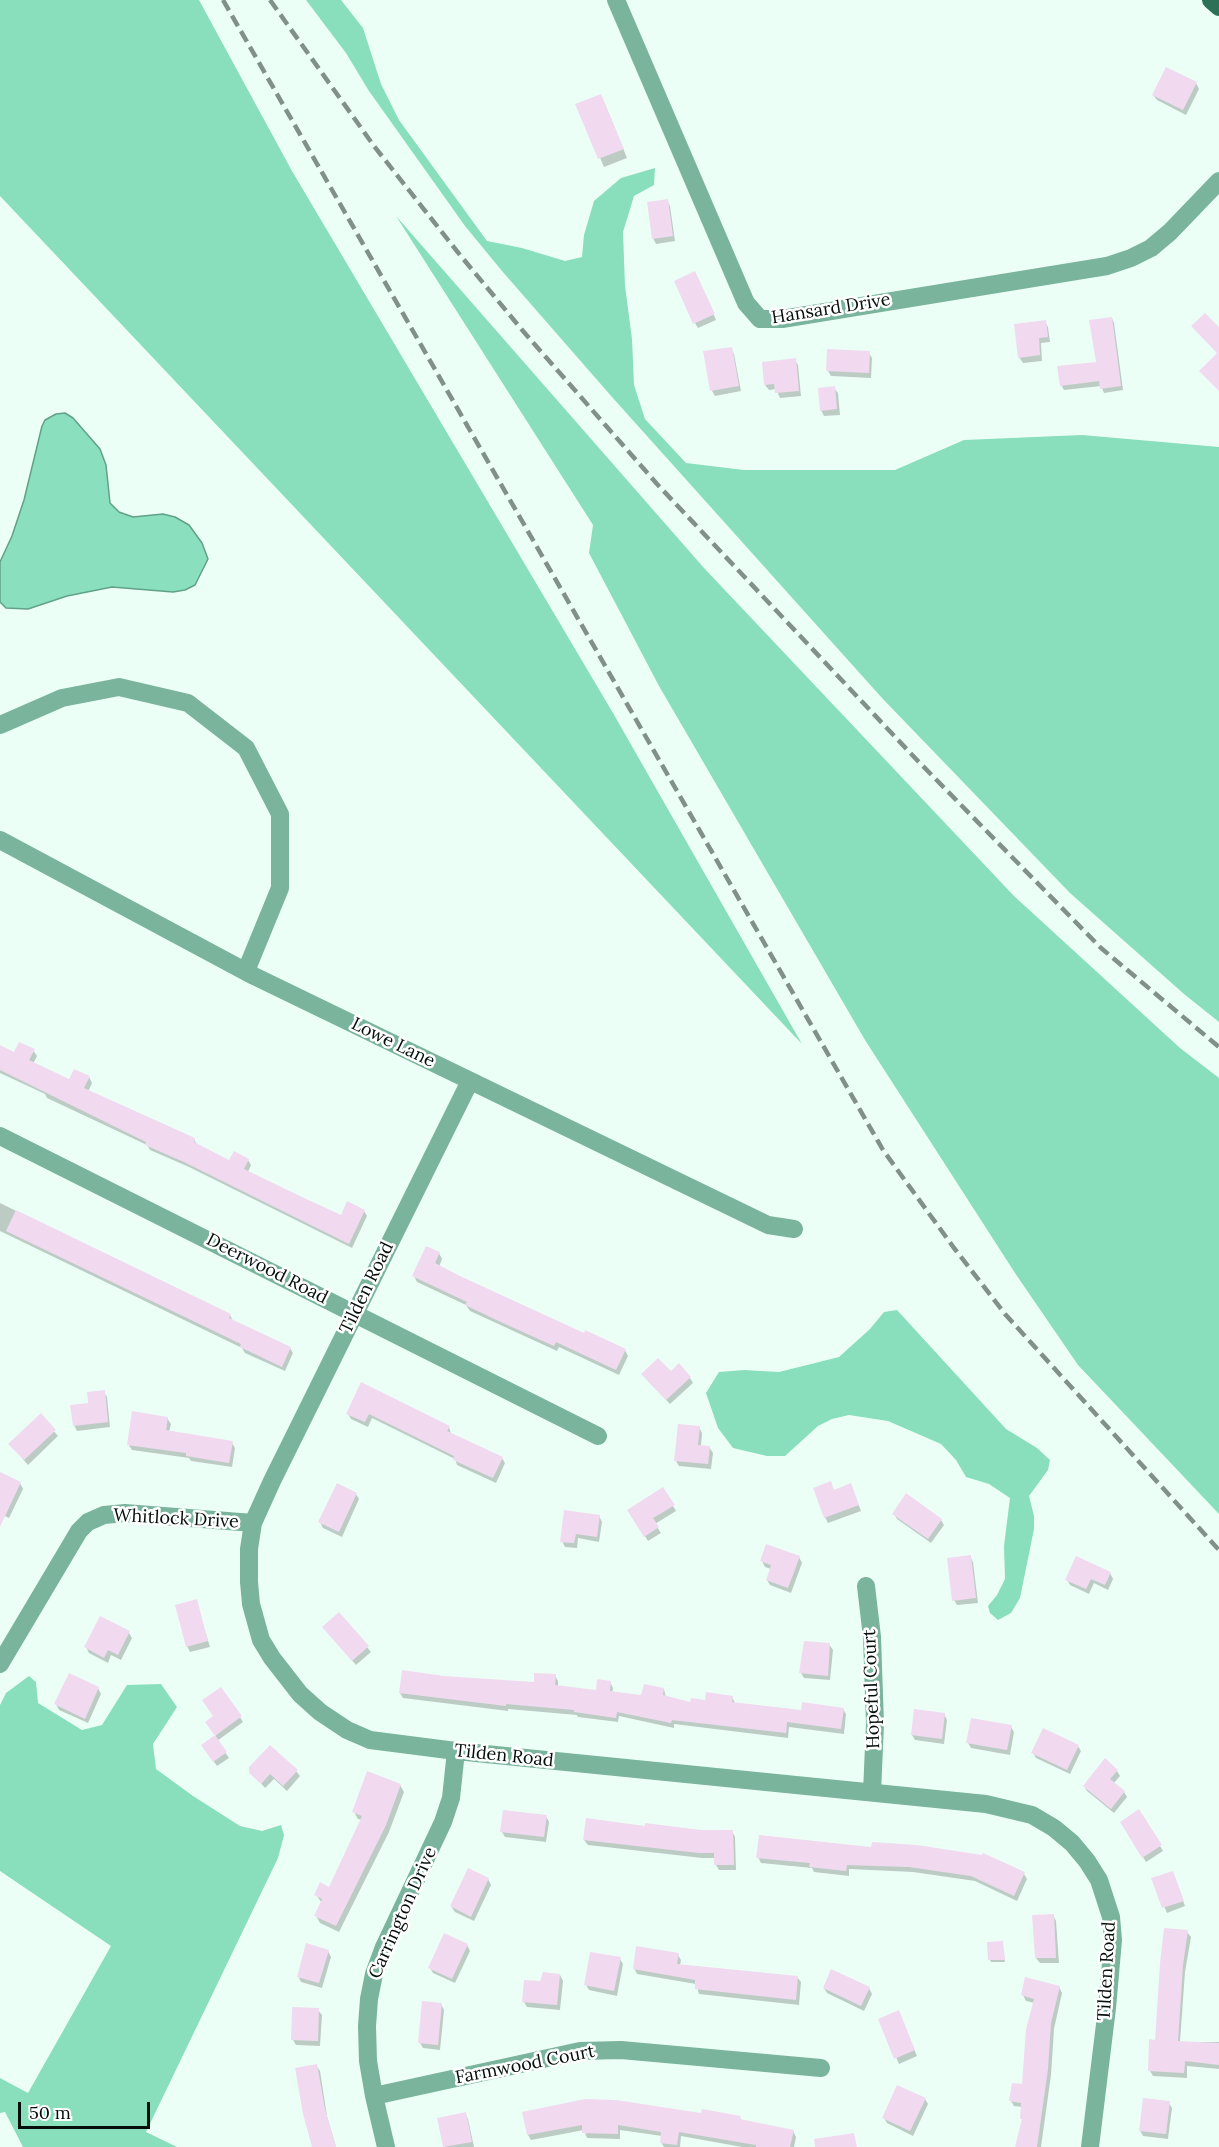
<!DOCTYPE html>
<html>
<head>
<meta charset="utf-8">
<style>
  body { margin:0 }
  #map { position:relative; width:1219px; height:2147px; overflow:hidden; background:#ecfff6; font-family:Lora,serif }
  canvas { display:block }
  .scale { position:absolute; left:18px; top:2102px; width:132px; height:27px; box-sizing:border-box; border:3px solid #040e0a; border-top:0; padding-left:8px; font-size:18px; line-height:21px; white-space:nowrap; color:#040e0a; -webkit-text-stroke:4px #fff; paint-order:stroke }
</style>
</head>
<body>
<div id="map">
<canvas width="1219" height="2147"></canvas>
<div class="scale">50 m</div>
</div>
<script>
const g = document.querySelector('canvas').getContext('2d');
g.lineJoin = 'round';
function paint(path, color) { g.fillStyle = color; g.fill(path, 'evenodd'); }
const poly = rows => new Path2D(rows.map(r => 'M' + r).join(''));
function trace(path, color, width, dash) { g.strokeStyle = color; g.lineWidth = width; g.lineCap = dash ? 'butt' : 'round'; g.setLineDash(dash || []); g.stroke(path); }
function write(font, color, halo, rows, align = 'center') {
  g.font = font + ' Lora,serif'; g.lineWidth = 5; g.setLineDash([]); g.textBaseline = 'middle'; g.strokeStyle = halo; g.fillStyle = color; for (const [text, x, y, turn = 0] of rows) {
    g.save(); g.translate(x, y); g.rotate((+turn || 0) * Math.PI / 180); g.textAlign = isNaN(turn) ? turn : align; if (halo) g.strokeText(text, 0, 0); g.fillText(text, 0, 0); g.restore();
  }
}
paint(poly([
  [0,0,199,0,292,171,613,713,802,1044,0,196],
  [306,0,341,0,363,28,381,84,399,120,487,241,522,248,565,261,582,257,584,235,594,201,621,178,655,168,654,185,634,196,623,232,625,286,632,339,634,385,645,419,686,463,744,470,895,470,964,440,1082,435,1219,447,1219,1022,1184,994,1070,893,882,698,612,397,502,271,465,226,369,91,346,53],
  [396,216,704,568,1014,896,1180,1048,1219,1078,1219,1514,1078,1365,1015,1273,865,1040,659,686,589,553,593,525],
  [897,1310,1006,1429,1037,1448,1050,1460,1048,1470,1029,1496,1034,1516,1034,1529,1020,1598,1011,1613,998,1620,990,1613,988,1606,997,1595,1005,1579,1004,1546,1010,1498,989,1484,966,1477,956,1460,941,1444,888,1421,849,1415,832,1419,818,1426,785,1456,767,1456,733,1448,718,1428,706,1393,719,1372,744,1370,779,1372,839,1357,870,1329,884,1312],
  [29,1676,36,1682,38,1703,82,1730,102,1725,127,1685,161,1684,177,1707,153,1744,156,1769,193,1796,240,1826,262,1831,281,1825,284,1835,278,1858,146,2132,177,2147,23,2147,5,2112,0,2113,0,2078,28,2093,111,1946,0,1871,0,1705,6,1693]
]), '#89dfbc');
const water = poly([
  [65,413,73,418,100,449,106,465,110,503,119,512,133,517,163,514,175,517,189,525,202,543,208,559,195,585,185,590,173,592,112,587,67,596,28,609,6,608,0,602,0,562,12,536,24,500,42,426,45,420,56,414,65,413]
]);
paint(water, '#8ae0be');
trace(water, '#62a188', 1.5);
paint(poly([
  [1196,83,1199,89,1186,115,1157,100,1153,95],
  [605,104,627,158,604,167,577,105],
  [667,200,670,206,675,241,656,244,653,238],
  [698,278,716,320,698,328,695,323],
  [1112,318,1114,323,1123,390,1104,393,1101,386,1064,390,1061,385,1098,363],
  [1045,322,1048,327,1050,342,1041,343,1042,361,1023,363,1019,357],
  [731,348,734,354,741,391,715,396,712,391],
  [869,353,872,358,871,378,831,376,828,371],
  [795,360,798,365,801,396,780,398,776,389,769,390,765,385],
  [834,388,838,393,840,415,824,416,821,410],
  [0,1047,15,1054,33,1050,37,1056,33,1064,70,1082,89,1077,92,1083,88,1092,194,1139,197,1145,230,1162,248,1160,251,1165,248,1172,341,1217,364,1211,367,1216,352,1248,189,1167,150,1150,147,1145,47,1098,45,1094,0,1073],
  [0,1203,230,1315,233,1321,290,1348,293,1353,285,1371,245,1353,242,1348,0,1231],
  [439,1253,442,1259,439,1267,584,1335,625,1350,628,1356,619,1375,559,1347,557,1351,470,1311,466,1305,417,1282,414,1276],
  [670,1373,690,1378,693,1383,670,1404,646,1379],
  [362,1384,449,1427,451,1434,502,1458,505,1463,496,1483,457,1465,455,1459,372,1418,368,1427,351,1419,348,1414],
  [104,1392,107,1397,110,1427,77,1431,74,1425,90,1404],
  [41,1416,58,1436,28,1465,10,1444],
  [167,1418,171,1424,169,1432,232,1443,235,1448,232,1467,191,1461,189,1458,132,1450,128,1444],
  [699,1427,702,1433,701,1446,709,1447,713,1453,711,1469,679,1466,676,1461],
  [0,1474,20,1483,23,1489,9,1518,0,1514],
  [663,1489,676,1511,655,1524,661,1533,648,1541,629,1510],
  [834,1491,853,1491,861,1511,828,1523,825,1517],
  [356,1494,359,1499,342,1537,323,1528,320,1522],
  [894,1514,941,1520,944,1525,931,1543,897,1519],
  [599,1516,602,1522,599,1542,578,1538,577,1548,565,1547,562,1541],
  [970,1556,973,1562,978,1603,957,1605,954,1600],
  [799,1557,802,1563,791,1593,770,1585,767,1580,771,1569,765,1567,762,1561],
  [1110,1573,1113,1579,1108,1590,1094,1583,1089,1594,1070,1585,1067,1580],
  [196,1601,210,1647,190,1652,187,1646],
  [327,1632,367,1647,371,1652,356,1665],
  [129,1633,132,1638,121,1660,111,1655,108,1663,89,1653,86,1647],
  [829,1644,833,1650,830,1680,804,1678,801,1673],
  [555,1676,558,1681,558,1687,597,1692,610,1682,613,1688,612,1693,642,1697,664,1689,666,1698,692,1704,732,1697,735,1703,802,1712,843,1709,846,1714,844,1734,789,1727,788,1738,674,1724,674,1728,619,1716,618,1722,578,1717,577,1715,508,1709,508,1711,403,1698,400,1693,444,1677,535,1684],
  [98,1688,101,1694,88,1723,59,1710,56,1704],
  [944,1714,947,1720,944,1744,915,1740,912,1735],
  [240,1717,243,1722,217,1741,229,1758,217,1766,203,1746,216,1736,210,1728],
  [1011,1727,1014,1732,1010,1755,971,1748,968,1743],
  [1078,1746,1081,1751,1070,1774,1036,1758,1033,1753],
  [296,1771,300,1776,287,1791,274,1779,265,1788,251,1772],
  [1117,1771,1120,1776,1113,1784,1124,1792,1127,1797,1114,1813,1087,1791,1084,1786],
  [400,1785,404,1792,389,1832,339,1932,320,1923,316,1916,322,1903,316,1895,330,1888,362,1820,358,1819,354,1812],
  [1139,1811,1163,1851,1146,1862,1122,1822],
  [546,1816,549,1822,546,1842,505,1837,502,1832],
  [646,1827,701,1832,732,1831,735,1837,736,1870,719,1870,716,1865,715,1858,702,1858,588,1845,584,1840],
  [758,1857,1024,1874,1027,1879,1017,1901,975,1881,913,1872,849,1869,849,1876,814,1872,812,1868,761,1863],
  [1175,1878,1185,1906,1167,1913,1153,1879],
  [488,1879,491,1885,474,1921,455,1912,451,1906],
  [1053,1915,1056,1921,1059,1963,1040,1963,1036,1958],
  [1187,1932,1191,1937,1185,1972,1180,2042,1219,2042,1219,2069,1187,2066,1187,2078,1153,2076,1150,2071,1157,2041],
  [1002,1943,1005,1962,991,1962,990,1960],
  [467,1945,470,1951,455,1983,433,1973,430,1968],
  [328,1951,331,1957,322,1988,301,1982,298,1976],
  [678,1955,681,1960,680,1966,797,1977,801,1982,799,2005,699,1994,696,1984,637,1974,634,1968],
  [620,1959,623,1964,617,1996,589,1990,586,1985],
  [560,1975,563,1981,560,2010,527,2007,524,2002],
  [1059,1987,1062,1993,1054,2029,1051,2075,1041,2147,1016,2147,1023,2121,1021,2118,1022,2107,1014,2106,1011,2101,1024,2086,1035,2003,1026,2001,1023,1995],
  [824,1988,869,1988,872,1994,864,2011,827,1993],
  [441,2004,444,2010,440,2050,423,2048,420,2043],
  [318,2010,322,2015,320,2046,296,2045,293,2040],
  [901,2018,917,2056,899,2064,880,2020],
  [316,2065,320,2071,327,2116,336,2147,313,2147],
  [925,2099,928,2104,913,2136,887,2123,884,2118],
  [1169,2103,1172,2108,1168,2139,1143,2136,1140,2130],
  [465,2113,468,2119,474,2147,445,2147,439,2119],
  [524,2113,703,2115,740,2118,742,2121,793,2131,796,2137,794,2147,742,2147,681,2136,680,2147,664,2147,661,2142,662,2136,620,2130,620,2139,587,2138,584,2130,531,2140,528,2135]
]), '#0003');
paint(poly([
  [1166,67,1197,82,1183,110,1152,95],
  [601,94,624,149,598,159,575,104],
  [668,199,673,236,652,239,647,202],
  [695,271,715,314,693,324,674,281],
  [1205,313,1219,327,1219,391,1199,371,1217,353,1191,326],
  [1112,317,1121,386,1100,389,1099,381,1060,386,1057,366,1096,362,1089,320],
  [1046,320,1048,337,1039,338,1040,355,1018,358,1014,324],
  [732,347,739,386,710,391,703,351],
  [827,349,870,351,869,373,826,371],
  [796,358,799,391,775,393,774,384,764,385,762,362],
  [835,386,837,409,820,411,818,388],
  [19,1042,35,1049,29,1060,69,1079,74,1069,90,1076,84,1088,195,1138,194,1142,229,1160,234,1151,249,1159,244,1169,302,1197,341,1215,347,1201,365,1210,349,1244,184,1162,145,1145,146,1142,0,1070,0,1045,14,1052],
  [16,1210,231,1314,229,1318,291,1347,282,1367,240,1347,241,1344,6,1231],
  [426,1246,440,1252,435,1263,460,1276,584,1333,585,1330,626,1349,616,1370,556,1342,554,1346,503,1323,465,1305,467,1302,412,1276],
  [658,1358,671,1371,679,1363,691,1377,666,1400,641,1374],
  [361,1382,450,1426,447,1431,503,1457,493,1478,453,1460,454,1456,369,1414,365,1422,346,1414],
  [105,1390,108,1422,73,1426,70,1405,88,1403,87,1392],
  [132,1411,168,1417,166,1430,233,1441,229,1463,186,1456,186,1453,127,1445],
  [41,1413,56,1430,24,1460,8,1444],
  [678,1424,700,1426,698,1445,710,1446,708,1464,674,1461],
  [0,1472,21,1482,0,1527],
  [831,1481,834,1490,851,1483,859,1505,824,1518,813,1488],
  [337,1483,357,1493,339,1532,318,1522],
  [663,1487,675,1505,653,1518,659,1527,644,1537,627,1510],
  [906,1493,942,1519,928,1539,892,1514],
  [564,1510,600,1515,597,1537,576,1534,574,1543,560,1542],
  [766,1544,800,1556,788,1588,766,1580,771,1565,760,1561],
  [971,1555,976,1598,952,1601,947,1558],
  [1076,1556,1111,1572,1105,1585,1091,1579,1086,1589,1065,1580],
  [197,1599,208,1641,186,1647,175,1605],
  [339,1612,369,1646,352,1661,322,1627],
  [100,1616,130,1631,118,1655,108,1650,104,1658,84,1647],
  [804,1641,830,1643,828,1676,799,1673],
  [402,1670,444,1676,534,1682,534,1673,556,1674,555,1685,596,1690,597,1679,611,1681,610,1691,641,1695,644,1684,664,1688,663,1695,690,1702,691,1698,705,1700,706,1692,733,1696,732,1702,801,1710,802,1702,844,1708,841,1729,787,1722,786,1733,672,1720,671,1723,617,1712,616,1718,574,1712,574,1710,506,1704,506,1706,399,1693],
  [69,1673,99,1687,85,1719,54,1704],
  [221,1687,242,1716,215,1736,205,1722,213,1716,202,1700],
  [914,1709,945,1713,942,1739,911,1735],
  [971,1718,1012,1725,1007,1750,966,1743],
  [1043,1728,1079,1745,1067,1770,1031,1753],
  [215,1735,227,1752,213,1762,201,1745],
  [270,1745,298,1770,283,1786,270,1774,261,1784,249,1773,249,1767],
  [1105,1758,1118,1770,1110,1779,1125,1791,1111,1809,1083,1786],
  [367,1771,401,1784,386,1825,336,1926,314,1916,322,1899,314,1895,320,1882,329,1887,362,1816,352,1812],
  [1139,1809,1162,1845,1142,1858,1120,1822],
  [503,1810,547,1815,544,1837,500,1832],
  [586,1818,645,1826,645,1823,701,1830,733,1830,734,1865,714,1865,714,1853,699,1853,583,1840],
  [759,1835,871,1847,872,1842,917,1845,982,1855,983,1853,1025,1872,1014,1896,971,1876,909,1867,847,1865,846,1871,809,1867,810,1863,756,1858],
  [468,1868,489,1878,471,1917,450,1906],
  [1173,1871,1184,1901,1162,1908,1151,1878],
  [1054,1914,1056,1958,1035,1958,1032,1915],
  [1164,1928,1188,1930,1183,1965,1178,2041,1219,2043,1219,2065,1185,2061,1184,2073,1148,2071,1149,2039,1155,2040,1160,1963],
  [444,1933,468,1944,452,1979,428,1968],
  [1003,1941,1005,1960,988,1960,987,1942],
  [306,1943,329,1950,319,1983,297,1977],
  [636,1946,679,1953,677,1964,798,1976,796,2000,695,1989,695,1980,633,1969],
  [590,1952,621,1957,614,1991,584,1985],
  [831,1969,870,1987,861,2006,823,1988],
  [543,1972,560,1974,557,2005,522,2002,524,1980,540,1981],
  [1025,1977,1060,1986,1051,2023,1048,2069,1037,2147,1015,2147,1022,2119,1020,2119,1021,2103,1009,2101,1012,2083,1022,2084,1026,2029,1034,1999,1021,1995],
  [422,2001,442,2003,438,2045,418,2043],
  [292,2007,319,2008,318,2041,291,2040],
  [899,2010,915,2050,894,2059,878,2019],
  [317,2064,325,2109,336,2147,312,2147,303,2114,295,2068],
  [897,2085,926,2098,910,2131,882,2118],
  [1143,2098,1170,2101,1166,2134,1139,2131],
  [585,2099,616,2100,701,2113,702,2109,741,2116,740,2119,794,2130,790,2147,756,2147,756,2145,679,2132,677,2145,660,2143,661,2132,618,2125,618,2134,582,2133,582,2125,527,2135,522,2112],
  [466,2112,472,2142,443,2147,437,2118],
  [854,2133,857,2147,815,2147,814,2139]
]), '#f1daf0');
trace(poly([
  [616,0,746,303,760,319,782,319,1107,266,1131,258,1151,248,1170,232,1219,181],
  [0,725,62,698,119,687,188,703,246,748,280,814,280,888,246,971],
  [0,840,254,976,768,1225,794,1229],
  [470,1081,272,1481,253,1523,249,1549,249,1582,251,1604,261,1640,272,1658,300,1694,320,1712,347,1730,370,1740,456,1751,986,1804,1032,1815,1054,1828,1072,1843,1087,1861,1099,1880,1111,1917,1113,1940,1107,2008,1090,2147],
  [0,1136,598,1436],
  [866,1586,872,1637,875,1724,872,1792],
  [0,1664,79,1531,88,1522,104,1515,125,1513,253,1523],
  [374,2096,580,2051,621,2050,821,2068],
  [386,2147,374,2096,368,2061,367,2026,369,1999,374,1974,384,1947,443,1822,451,1798,456,1751]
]), '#7ab49c', 18);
trace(poly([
  [1211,0,1219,7]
]), '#2b7057', 18);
trace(poly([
  [223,0,883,1150,954,1248,1005,1314,1219,1550],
  [270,0,374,146,460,255,523,331,657,484,916,759,1101,948,1219,1047]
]), '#819089', 4.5, [12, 6]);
write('18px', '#040e0a', '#fff', [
  ["Hansard Drive",831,309,-9],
  ["Lowe Lane",393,1043,26],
  ["Deerwood Road",267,1269,27],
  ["Tilden Road",367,1288,-64],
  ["Whitlock Drive",176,1519,3],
  ["Hopeful Court",872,1689,-92],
  ["Tilden Road",504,1756,6],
  ["Carrington Drive",403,1913,-66],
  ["Tilden Road",1107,1971,-87],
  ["Farmwood Court",525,2065,-11]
]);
</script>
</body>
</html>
